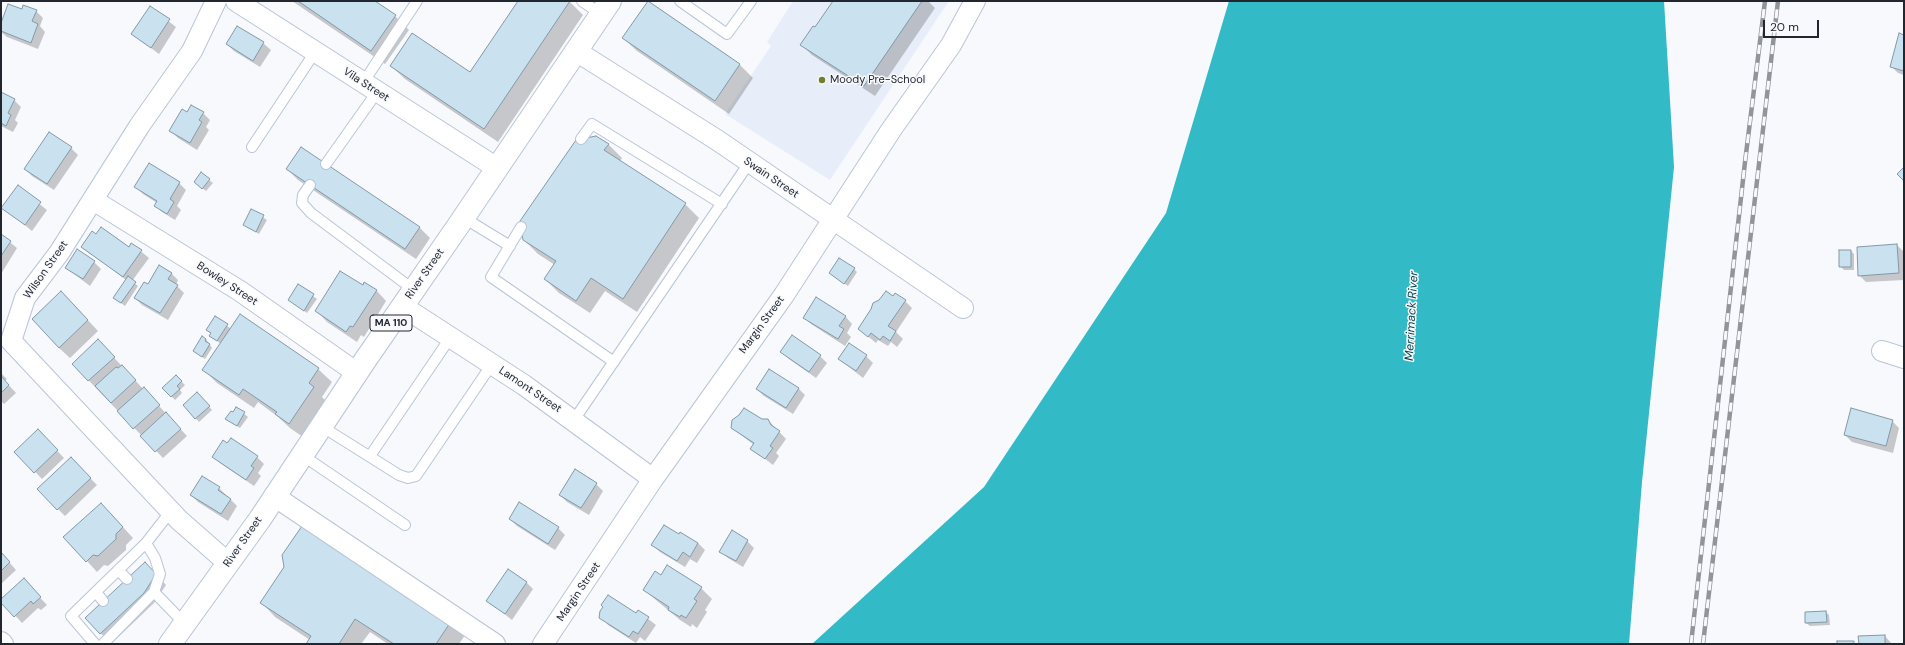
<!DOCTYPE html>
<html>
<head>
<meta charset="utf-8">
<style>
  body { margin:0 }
  #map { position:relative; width:1905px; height:645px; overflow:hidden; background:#f7f9fd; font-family:"DM Sans",sans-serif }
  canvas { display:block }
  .frame { position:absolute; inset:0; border:2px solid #22262e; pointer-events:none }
  .scale { position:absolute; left:1763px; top:20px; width:56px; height:18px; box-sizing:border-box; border:2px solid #22262e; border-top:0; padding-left:5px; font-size:12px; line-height:14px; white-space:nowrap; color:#22262e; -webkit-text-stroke:3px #f7f9fd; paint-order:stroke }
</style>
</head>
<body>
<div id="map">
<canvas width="1905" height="645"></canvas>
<div class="frame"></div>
<div class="scale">20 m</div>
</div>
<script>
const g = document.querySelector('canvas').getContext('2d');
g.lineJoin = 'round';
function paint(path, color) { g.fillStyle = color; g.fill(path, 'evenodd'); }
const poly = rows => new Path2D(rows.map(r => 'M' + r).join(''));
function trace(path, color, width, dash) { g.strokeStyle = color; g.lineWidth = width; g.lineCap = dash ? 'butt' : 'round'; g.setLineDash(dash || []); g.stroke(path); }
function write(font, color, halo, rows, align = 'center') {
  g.font = font + ' "DM Sans",sans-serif'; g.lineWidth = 3; g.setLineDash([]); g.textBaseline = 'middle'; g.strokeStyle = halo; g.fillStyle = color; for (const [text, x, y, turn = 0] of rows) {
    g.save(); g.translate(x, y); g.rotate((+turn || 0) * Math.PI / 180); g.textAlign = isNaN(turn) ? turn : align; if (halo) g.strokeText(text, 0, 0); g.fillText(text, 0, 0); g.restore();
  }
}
paint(poly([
  [793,1,949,1,830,180,725,114,771,46,767,42]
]), '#e8eef9');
paint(poly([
  [1229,1,1664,1,1674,167,1642,482,1629,644,812,644,984,487,1166,213]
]), '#33bac7');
paint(poly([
  [292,1,373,1,395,16,409,30,385,64],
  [519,1,569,1,583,15,498,142,405,79,391,66,470,73],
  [834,1,928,1,935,8,875,96,812,55,802,45,816,29],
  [150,7,176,27,159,54,132,34],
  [22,10,36,11,43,18,40,26,45,32,38,49,7,37,1,32,1,26],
  [238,27,263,43,271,50,260,67,234,51,227,44],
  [1904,36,1904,75,1898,73,1891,66],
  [623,38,739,64,753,78,729,114,637,51],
  [1,93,14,100,21,107,15,120,18,123,13,132,1,126],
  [203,113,210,120,206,127,209,130,197,150,178,138,171,131,188,114],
  [608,144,622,158,620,161,685,204,699,218,637,312,605,291,590,313,559,293,545,279,555,265,538,254,524,240],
  [71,148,78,155,54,190,32,176,25,169],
  [301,148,420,228,430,238,416,259,298,180,287,169],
  [209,180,213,183,206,191,198,185],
  [179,183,186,190,177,206,181,210,175,220,162,212,155,205,157,203,143,194,136,187],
  [18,187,47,210,32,231,3,207],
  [252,210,267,220,259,234,244,225],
  [1,235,17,248,1,274],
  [132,244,149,258,132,281,138,286,125,306,118,301,126,280,82,246,129,248],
  [1897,245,1904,252,1904,280,1866,282,1859,275],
  [1851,251,1854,254,1854,270,1844,270,1840,266],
  [94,262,101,269,90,286,66,268],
  [854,269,857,272,848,286,833,276],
  [171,273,178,280,176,285,184,293,168,320,142,305,135,298,148,286],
  [299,285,317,299,307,313,289,300],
  [363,286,376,290,386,301,364,337,361,335,357,342,327,322,317,311],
  [893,297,905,301,912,308,896,332,903,339,897,347,891,342,888,346,878,340,876,343,859,329],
  [72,303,98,331,70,358,59,348],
  [845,316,852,324,847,333,851,337,845,346,811,324,804,317],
  [216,317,231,329,318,369,332,382,322,397,327,402,303,437,290,428,277,416,258,402,254,408,217,383,204,370,221,344,210,336,211,334,207,330],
  [206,339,212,348,205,359,194,351],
  [105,348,187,436,163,458,73,364],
  [782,352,820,356,827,363,816,378,789,359],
  [866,356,873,363,863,378,839,359],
  [1,373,7,379,5,381,16,393,4,404,1,401],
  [176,376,185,385,180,390,182,393,175,400,164,388],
  [798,388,805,395,793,414,764,396,757,389],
  [197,393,212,410,199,422,184,405],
  [237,408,248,417,240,428,227,419],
  [761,420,768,420,786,439,776,453,779,456,773,465,751,448,754,445,732,428],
  [1892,421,1899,428,1893,453,1852,442,1845,435],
  [38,431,64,458,42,479,16,452],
  [228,445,257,457,264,464,258,473,261,476,254,486,220,463,213,456],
  [71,459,97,485,65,516,38,489],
  [596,484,603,491,589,515,567,502,560,495],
  [219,488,237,506,228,521,198,502,191,495],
  [111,514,133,538,126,545,126,550,108,566,104,565,97,572,87,561],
  [510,519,558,528,565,535,555,550,517,526],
  [747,541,754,548,743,567,728,558,721,551],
  [698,543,705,550,697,563,690,559,685,567,660,552,653,545],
  [1,553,16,570,1,584],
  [156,574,166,585,154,603,111,644,86,618],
  [661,577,701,588,712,599,705,610,707,612,697,628,692,624,691,627,680,620,644,590],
  [526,582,533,589,512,620,488,601],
  [30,587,47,605,41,610,38,608,22,623,1,600],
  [401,588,465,635,459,644,388,644,370,632,361,644,307,644,310,640,275,617,262,603],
  [638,611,656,625,645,641,640,637,636,643,608,625,601,617,636,614],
  [1826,612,1829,615,1830,625,1810,626,1806,623,1806,613],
  [1885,636,1892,644,1860,644]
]), '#0003');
const building = poly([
  [298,1,375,1,396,15,371,51,298,1],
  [518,1,570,1,484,129,390,66,412,33,470,72,518,1],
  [648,1,740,64,715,101,622,38,648,1],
  [833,1,922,1,864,86,800,45,813,26,815,27,833,1],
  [8,4,22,9,23,5,37,10,32,21,38,24,31,43,1,31,1,23,8,4],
  [150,6,170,19,151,48,131,34,150,6],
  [237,26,264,42,253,61,226,44,237,26],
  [1899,33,1904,35,1904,71,1890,67,1899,33],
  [1,92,15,99,8,113,11,115,6,126,1,123,1,92],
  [191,105,204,112,199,120,202,122,190,143,169,131,182,109,187,112,191,105],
  [49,132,72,147,47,184,24,169,49,132],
  [596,136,609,144,604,150,686,203,623,299,591,278,576,301,544,279,556,261,523,240,520,221,576,140,596,136],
  [301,147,420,227,405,249,286,169,301,147],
  [149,163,180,182,170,199,174,202,167,214,154,206,157,201,134,187,149,163],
  [1904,167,1904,181,1897,174,1904,167],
  [201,172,210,179,202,189,194,182,201,172],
  [18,185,41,202,25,225,1,208,18,185],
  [251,209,264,215,256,232,243,225,251,209],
  [101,227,129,247,131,243,142,250,123,277,81,247,92,231,96,234,101,227],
  [1,234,11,241,1,256,1,234],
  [1897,244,1899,273,1858,276,1857,247,1897,244],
  [77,249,95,261,83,279,65,268,77,249],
  [1839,250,1851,250,1851,267,1839,267,1839,250],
  [839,258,855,268,844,284,829,273,839,258],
  [159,265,172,273,168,279,178,285,160,313,134,298,144,282,148,284,159,265],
  [340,271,363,285,364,282,377,290,353,327,350,326,346,332,315,311,340,271],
  [128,276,136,282,121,303,113,298,128,276],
  [298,284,314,294,304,311,288,300,298,284],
  [61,291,88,320,59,348,32,319,61,291],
  [886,291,893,296,895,293,906,300,888,326,896,331,890,341,883,336,880,340,871,333,868,337,858,329,871,309,873,303,879,300,886,291],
  [816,297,846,316,839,326,844,329,838,339,803,318,816,297],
  [240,314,319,368,309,383,314,387,289,424,275,414,277,412,243,389,239,395,202,370,240,314],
  [215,316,228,324,217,341,209,336,211,333,206,330,215,316],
  [792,335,821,355,809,372,780,352,792,335],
  [202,336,206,339,205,341,210,344,202,357,193,351,202,336],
  [98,339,115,357,88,381,72,364,98,339],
  [849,343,867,355,856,371,838,359,849,343],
  [122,365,136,380,111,403,95,386,116,367,118,368,122,365],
  [769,369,799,388,786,408,756,389,769,369],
  [176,375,182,381,177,386,180,389,171,397,162,388,176,375],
  [1,376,9,385,1,393,1,376],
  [144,387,160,405,133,429,117,411,144,387],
  [197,392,210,406,195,419,183,405,197,392],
  [236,407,245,412,237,426,225,419,231,411,233,412,236,407],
  [744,408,762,419,768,419,771,425,780,431,770,446,773,448,765,459,750,449,754,443,731,428,732,420,739,415,744,408],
  [1851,408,1893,420,1886,446,1844,435,1851,408],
  [166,412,181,429,155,452,140,436,166,412],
  [38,429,58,450,34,473,14,452,38,429],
  [231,438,258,456,251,466,254,468,246,480,212,457,223,440,227,443,231,438],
  [71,457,91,478,57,510,37,489,71,457],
  [575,469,597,483,581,508,559,495,575,469],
  [202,476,220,487,218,490,231,499,221,514,190,495,202,476],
  [519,502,559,527,548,544,509,519,519,502],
  [101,503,123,527,116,534,116,539,98,556,93,555,86,562,63,537,101,503],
  [664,525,679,534,680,532,698,543,690,557,683,552,677,561,651,545,664,525],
  [302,526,452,620,436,644,394,644,355,619,339,644,306,644,311,636,260,603,284,567,282,555,302,526],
  [732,530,748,540,736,561,719,552,732,530],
  [1,552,10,562,1,571,1,552],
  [145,562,156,574,144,593,100,634,85,618,145,562],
  [667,565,702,587,694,599,697,601,686,618,681,615,680,617,668,610,669,607,643,590,655,571,661,575,667,565],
  [508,569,527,582,505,614,486,601,508,569],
  [24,578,41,597,33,604,31,601,14,617,1,603,1,599,24,578],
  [608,595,636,613,638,610,649,617,638,634,633,631,629,637,599,618,600,611,603,607,601,605,608,595],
  [1826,611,1827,622,1805,623,1805,612,1826,611],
  [1885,635,1885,644,1859,644,1858,636,1885,635],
  [1837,641,1854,641,1854,644,1837,644,1837,641]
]);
paint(building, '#cae1ef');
trace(building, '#8399a6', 1);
const service = poly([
  [582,1,601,14],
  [680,1,727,34,751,1],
  [363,83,417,1],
  [581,139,592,124,722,204],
  [252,147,315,52],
  [326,164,377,92],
  [310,185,303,195,302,203,311,213,414,290],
  [464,218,510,246],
  [521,227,491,277,614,362],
  [574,420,749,163],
  [321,426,399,475,408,478,416,476,492,364],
  [302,455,405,525],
  [370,456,450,338],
  [146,543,155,558,160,574,154,592],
  [118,570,127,579],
  [96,592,103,601],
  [95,644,71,616,146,543,171,511],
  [103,644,154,592,185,624]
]);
const minor = poly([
  [216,1,192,51,140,125,59,253,25,298,11,341,179,520,228,563],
  [236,1,497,168],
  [576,51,717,140,963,308],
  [93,200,240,291,357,373],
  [402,306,524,385,653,479],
  [1882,351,1904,358],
  [274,496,495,644],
  [1,642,3,644],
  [543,644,653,479,784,295,891,130,951,45,975,1]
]);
const primary = poly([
  [170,644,260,519,366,359,458,226,610,1]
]);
trace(service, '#b9c5d9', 12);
trace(minor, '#b9c5d9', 22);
trace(primary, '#b9c5d9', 24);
trace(service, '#fff', 10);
trace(minor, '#fff', 20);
trace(primary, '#fff', 22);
const rail = poly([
  [1691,644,1745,162,1765,1],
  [1703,644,1778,1]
]);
trace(rail, '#919499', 4.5);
trace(rail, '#f7f9fd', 3, [9]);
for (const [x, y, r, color] of [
  [822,80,4,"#717e2c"]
]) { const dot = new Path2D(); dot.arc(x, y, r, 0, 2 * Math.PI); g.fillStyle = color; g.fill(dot); trace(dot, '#f7f9fd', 1.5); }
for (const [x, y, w] of [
  [391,323,42]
]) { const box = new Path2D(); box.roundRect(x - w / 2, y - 8, w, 16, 3); g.fillStyle = '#f7f9fd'; g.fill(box); trace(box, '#22262e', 1); }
write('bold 10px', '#22262e', null, [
  ["MA 110",391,323]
]);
write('11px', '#22262e', '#f7f9fd', [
  ["Moody Pre-School",830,80]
], 'left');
write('11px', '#22262e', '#f7f9fd', [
  ["Vila Street",366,85,33],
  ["Swain Street",771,178,34],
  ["Wilson Street",46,270,-55],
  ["River Street",425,274,-55],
  ["Bowley Street",227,284,33],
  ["Margin Street",762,325,-54],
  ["Lamont Street",530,390,34],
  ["River Street",243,542,-55],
  ["Margin Street",579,592,-56]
]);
write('italic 12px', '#003e43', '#f7f9fd', [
  ["Merrimack River",1412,316,-87]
]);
</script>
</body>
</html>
